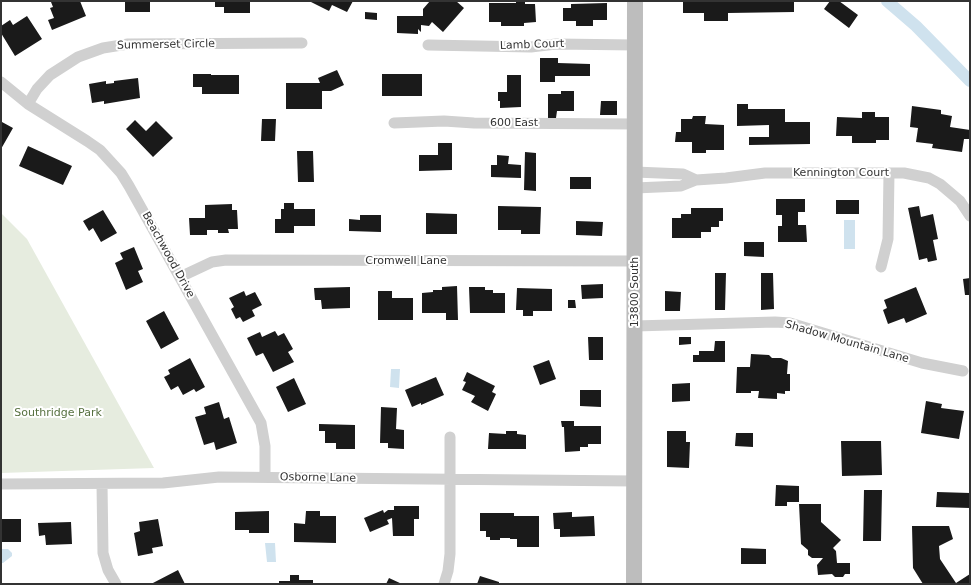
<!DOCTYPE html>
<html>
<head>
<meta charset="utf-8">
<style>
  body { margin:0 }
  #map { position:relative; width:971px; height:585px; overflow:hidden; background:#fff; font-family:"DejaVu Sans",sans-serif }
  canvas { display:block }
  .frame { position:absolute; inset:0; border:2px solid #333; pointer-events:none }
</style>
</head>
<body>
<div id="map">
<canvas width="971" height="585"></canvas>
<div class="frame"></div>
</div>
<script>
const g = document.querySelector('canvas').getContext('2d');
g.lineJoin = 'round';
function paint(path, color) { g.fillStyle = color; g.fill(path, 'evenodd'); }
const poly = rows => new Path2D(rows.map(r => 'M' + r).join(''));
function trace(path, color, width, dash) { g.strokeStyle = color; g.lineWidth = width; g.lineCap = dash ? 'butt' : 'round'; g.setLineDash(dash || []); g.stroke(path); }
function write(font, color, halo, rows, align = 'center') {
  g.font = font + ' "DejaVu Sans",sans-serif'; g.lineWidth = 4; g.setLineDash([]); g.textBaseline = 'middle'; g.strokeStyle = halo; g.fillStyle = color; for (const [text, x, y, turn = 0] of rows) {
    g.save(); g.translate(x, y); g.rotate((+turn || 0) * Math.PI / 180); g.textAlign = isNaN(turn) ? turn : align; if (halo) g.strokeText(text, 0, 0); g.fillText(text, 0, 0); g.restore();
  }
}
paint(poly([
  [1,213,27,239,154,468,1,473]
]), '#e6ecdf');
paint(poly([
  [844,220,855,220,855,249,844,249],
  [391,369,400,369,399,388,390,387],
  [265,543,275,543,276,562,267,562],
  [1,549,8,549,12,553,12,556,3,563,1,563]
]), '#cfe2ee');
trace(poly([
  [887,1,916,26,970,81]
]), '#cfe2ee', 12);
paint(poly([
  [55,1,80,1,86,16,52,30,48,20,54,18,50,8,53,7,51,2],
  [125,1,150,1,150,12,125,12],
  [215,1,250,1,250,13,224,13,224,7,215,7],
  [309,1,353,1,347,12,332,5,329,11],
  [430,1,456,1,464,8,443,32,432,22,429,26,421,25,421,32,418,29,418,34,397,33,397,16,423,16,423,9],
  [516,1,525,1,525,4,535,4,536,22,524,23,524,26,501,26,501,22,489,22,489,3,516,3],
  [683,1,794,1,794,12,728,13,728,21,704,21,704,13,683,13],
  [830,1,839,1,858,15,849,28,824,9],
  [607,3,607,20,593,20,593,26,576,26,576,21,563,21,563,8,571,8,571,4],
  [365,12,377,13,377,20,365,19],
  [27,16,42,39,15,56,1,33,1,26,10,20,13,25],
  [540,58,558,58,558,63,590,64,590,76,555,76,555,82,540,82],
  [337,70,344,85,331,91,322,91,322,109,286,109,286,83,320,83,318,78],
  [193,74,211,74,211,75,239,75,239,94,202,94,202,87,193,87],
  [382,74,422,74,422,96,382,96],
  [507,75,521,75,521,107,500,108,500,101,498,101,498,92,507,92],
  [138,78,140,98,104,104,104,101,92,103,89,84,106,81,106,84,114,83,114,81],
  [561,91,574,91,574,111,557,111,556,118,548,118,548,94,561,94],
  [601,101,617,101,617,115,600,115],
  [737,104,748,104,748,109,785,109,785,122,810,122,810,144,749,145,749,137,769,137,769,125,737,126],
  [912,106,941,110,941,114,952,116,950,127,970,130,969,139,964,139,962,152,932,148,933,144,916,142,918,128,910,127],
  [862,112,875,112,875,117,889,117,889,140,876,140,876,143,852,143,852,136,836,136,837,117,862,118],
  [693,116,706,116,705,124,724,125,724,150,706,150,706,153,692,153,692,142,675,142,676,132,681,132,681,119,692,119],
  [262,119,276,119,275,141,261,141],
  [135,120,146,131,156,121,173,138,153,157,126,129],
  [2,122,13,128,1,149,1,125],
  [438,143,452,143,452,170,419,171,419,155,438,155],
  [28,146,72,166,63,185,19,166],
  [297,151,313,151,314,182,298,182],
  [525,152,536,153,536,191,524,190],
  [497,155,509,156,508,164,521,165,521,178,491,177,491,165,497,165],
  [570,177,591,177,591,189,570,189],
  [776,199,805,199,805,212,798,212,798,225,806,225,807,242,778,242,778,226,782,226,782,215,776,215],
  [836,200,859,200,859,214,836,214],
  [284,203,294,203,294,209,315,209,315,226,294,226,294,233,275,233,275,219,281,219,281,209,284,209],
  [232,204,232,210,237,210,238,229,228,229,229,233,218,233,218,230,207,230,207,235,190,235,189,218,205,218,205,205],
  [498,206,541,207,540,234,521,234,521,230,498,230],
  [919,206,921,217,933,214,938,239,933,240,937,260,928,262,927,258,919,260,908,208],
  [691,208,723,208,723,221,719,221,719,227,711,227,711,232,701,232,701,238,672,238,672,218,681,218,681,214,691,214],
  [103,210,117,233,101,242,93,228,89,231,83,221],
  [426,213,457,214,457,234,426,234],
  [360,215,381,215,381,232,349,231,349,219,360,220],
  [576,221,603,222,602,236,576,235],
  [744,242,764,242,764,257,744,256],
  [134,247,143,269,138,271,143,282,126,290,115,263,123,259,120,253],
  [715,273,726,273,725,310,715,310],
  [761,273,773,273,774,309,761,310],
  [970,278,970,295,965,295,963,279],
  [603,284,603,298,582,299,581,285],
  [457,286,458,320,446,320,446,313,422,313,422,293,433,292,433,290,442,290,442,287],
  [350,287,350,308,322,309,321,300,315,300,314,288],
  [469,287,485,287,485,290,493,290,493,293,505,293,505,313,470,313],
  [916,287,927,314,906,323,904,318,888,324,883,310,887,308,884,300],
  [517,288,552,289,552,311,533,311,533,316,523,316,523,310,516,310],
  [244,291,246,296,255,292,262,305,252,310,255,316,243,322,240,317,236,319,231,309,234,307,229,298],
  [378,291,392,291,392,298,413,298,413,320,378,320],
  [665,291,681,292,680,311,665,311],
  [568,300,575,300,576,308,568,308],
  [164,311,179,339,161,349,146,321],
  [275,331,278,336,284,333,293,349,288,352,294,362,273,372,263,353,256,356,247,338,260,332,262,337],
  [588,337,603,337,603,360,589,360],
  [679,337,691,337,691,344,679,345],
  [715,341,725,341,725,362,693,362,693,355,699,355,699,351,714,351],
  [751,354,769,355,772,358,781,358,788,361,787,374,790,374,790,391,785,391,785,394,777,393,777,399,758,398,759,391,751,391,751,393,736,393,737,367,750,367],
  [190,358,205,387,196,392,194,389,183,395,178,386,171,390,164,377,170,374,168,370],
  [549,360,556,379,540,385,533,366],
  [467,372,495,386,492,392,496,394,488,411,471,402,475,396,462,390,466,382,463,381],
  [436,377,444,395,421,405,421,403,412,407,405,390],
  [294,378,306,404,288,412,276,387],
  [690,383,690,401,672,402,672,384],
  [580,390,601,390,601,407,580,406],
  [926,401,942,404,941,408,964,411,959,439,921,433],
  [219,402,224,419,229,417,237,443,216,450,214,442,204,445,195,417,206,414,204,407],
  [381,407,397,408,396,429,404,430,404,449,388,448,388,443,380,443],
  [561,421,574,421,574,426,601,426,601,444,588,444,588,447,580,447,580,451,565,452,564,427,562,427],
  [319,424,355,425,355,449,336,449,336,443,325,443,325,431,319,431],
  [506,431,517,431,517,434,526,435,526,449,488,449,489,433,506,434],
  [667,431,686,431,686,442,690,442,689,468,667,467],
  [736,433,753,433,753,447,735,446],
  [841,441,881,441,882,475,842,476],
  [776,485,799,486,799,502,787,502,787,506,775,506],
  [864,490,882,490,881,541,863,541],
  [937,492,970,493,970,508,936,507],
  [799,504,821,504,821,522,841,540,833,548,836,551,837,563,850,563,850,574,845,574,843,577,835,577,832,574,818,575,817,565,823,558,812,558,808,555,808,550,801,544],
  [394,506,419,506,419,519,414,519,414,536,393,536,392,518,387,520,389,524,370,532,364,518,383,510,384,513,388,510,394,510],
  [269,511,269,533,249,533,249,530,235,530,235,512],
  [306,511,320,511,320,516,336,516,336,543,294,542,294,523,305,524],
  [572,512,572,517,594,516,595,536,560,537,560,529,554,529,553,513],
  [480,513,514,513,514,516,539,516,539,547,517,547,517,539,510,539,510,538,500,538,500,540,490,540,490,537,486,537,486,531,480,531],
  [1,519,21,519,21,542,1,542],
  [158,519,163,546,152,548,153,553,138,556,134,533,140,531,139,522],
  [71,522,72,544,46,545,45,535,39,536,38,523],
  [912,526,949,526,953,539,939,546,940,559,956,583,970,574,970,584,923,584,913,568],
  [741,548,766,549,766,564,741,564],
  [178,570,185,584,151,584],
  [290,575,299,575,299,580,313,580,313,584,279,584,279,581,290,581],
  [480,576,499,582,499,584,477,584],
  [389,578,402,584,386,584]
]), '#1a1a1a');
trace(poly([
  [428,45,531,47,556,44,635,45],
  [1,82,28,104,87,141,100,150,121,173,129,186,261,423,265,446,265,477],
  [28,104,37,89,50,75,78,57,103,48,128,44,302,43],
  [394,123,444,121,474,123,635,124],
  [635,172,683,174,696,180],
  [635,188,681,186,696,180,726,178,765,173,904,173,929,178,940,184,960,201,970,216],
  [881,267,888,239,889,173],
  [180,277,212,262,226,260,635,261],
  [635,326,775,322,790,323,922,363,963,371],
  [1,484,163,483,219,477,634,481],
  [102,484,103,553,108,570,116,584],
  [444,584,448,571,450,554,450,437]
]), '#d0d0d0', 11);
trace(poly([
  [634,584,635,1]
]), '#bdbdbd', 16);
write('11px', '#333', '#fff', [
  ["Summerset Circle",166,45,-1],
  ["Lamb Court",532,45,-2],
  ["600 East",514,123],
  ["Kennington Court",841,173],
  ["Beachwood Drive",168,255,61],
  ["Cromwell Lane",406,261],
  ["13800 South",635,292,-90],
  ["Shadow Mountain Lane",847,342,16],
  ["Osborne Lane",318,478,1]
]);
write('11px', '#56703f', '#fff', [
  ["Southridge Park",58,413]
]);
</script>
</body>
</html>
